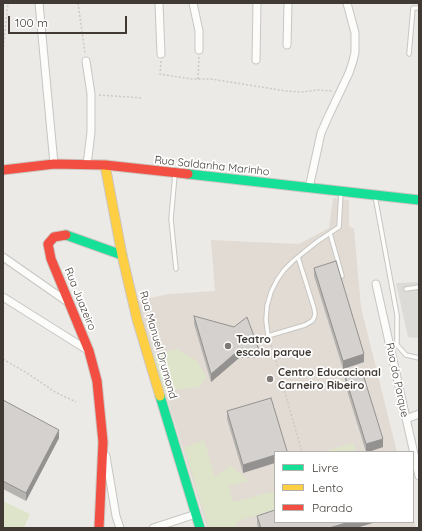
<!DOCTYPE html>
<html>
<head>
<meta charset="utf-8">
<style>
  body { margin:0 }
  #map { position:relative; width:422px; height:531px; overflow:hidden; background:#eceae7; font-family:Quicksand,sans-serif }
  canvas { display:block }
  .frame { position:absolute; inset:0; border:4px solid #413a34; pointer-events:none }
  .legend { position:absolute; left:274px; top:451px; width:140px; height:72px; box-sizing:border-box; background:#fff; border:1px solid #b3b0ae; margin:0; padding:5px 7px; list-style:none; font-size:12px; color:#413a34 }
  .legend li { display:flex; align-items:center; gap:8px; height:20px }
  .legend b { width:20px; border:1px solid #b3b0ae }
  .scale { position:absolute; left:8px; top:16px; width:119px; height:18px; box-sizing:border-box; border:2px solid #413a34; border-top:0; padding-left:5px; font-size:12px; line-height:14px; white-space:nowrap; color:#413a34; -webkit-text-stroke:3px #fff; paint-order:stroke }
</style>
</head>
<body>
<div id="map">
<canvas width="422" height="531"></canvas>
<div class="frame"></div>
<ul class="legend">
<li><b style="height:5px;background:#16e098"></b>Livre</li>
<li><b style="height:5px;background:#ffcf43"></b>Lento</li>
<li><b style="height:5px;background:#f24e42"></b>Parado</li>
</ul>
<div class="scale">100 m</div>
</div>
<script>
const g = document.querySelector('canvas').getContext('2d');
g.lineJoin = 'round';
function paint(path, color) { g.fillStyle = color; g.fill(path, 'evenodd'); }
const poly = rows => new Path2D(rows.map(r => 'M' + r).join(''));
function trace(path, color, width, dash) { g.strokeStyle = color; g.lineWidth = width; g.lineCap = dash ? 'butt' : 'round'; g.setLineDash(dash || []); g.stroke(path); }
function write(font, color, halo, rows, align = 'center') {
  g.font = font + ' Quicksand,sans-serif'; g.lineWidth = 3.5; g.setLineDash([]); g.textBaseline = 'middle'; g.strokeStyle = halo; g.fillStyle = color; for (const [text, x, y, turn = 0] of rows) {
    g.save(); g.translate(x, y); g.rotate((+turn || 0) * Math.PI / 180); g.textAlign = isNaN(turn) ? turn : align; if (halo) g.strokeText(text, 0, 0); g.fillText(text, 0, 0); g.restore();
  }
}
paint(poly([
  [333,198,349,200,349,226,354,229,361,307,397,452,275,452,275,522,413,522,413,517,416,528,207,528,137,301,168,294,215,291,211,240,299,244,329,228]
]), '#e2dbd3');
paint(poly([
  [176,349,196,360,207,378,199,387,163,391,153,355],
  [204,440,215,477,230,465,249,481,229,486,233,502,275,491,275,510,238,521,234,528,209,528,184,447],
  [353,443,356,452,323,452],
  [3,501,30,514,24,528,3,528]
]), '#dee4c9');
paint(poly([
  [419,282,419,338,408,337,396,283]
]), '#dddbd8');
const lane = poly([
  [409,54,413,8,419,8],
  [175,174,171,219,176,269],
  [375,196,397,315,397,345,406,355,419,358],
  [330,233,342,276],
  [298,257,314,308,315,314,314,318,312,321,305,325,268,336,266,320,267,306,271,292,277,280,284,270,293,261,298,257,304,252,318,241,339,227,341,192],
  [406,289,419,287]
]);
const street = poly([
  [39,3,54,164],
  [159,3,161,54],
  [193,3,199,31,199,50],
  [287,45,288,3],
  [256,60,257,3],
  [86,61,91,94,91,132,87,165],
  [309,188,321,133,329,115,349,73,353,61,355,52,355,33,347,3],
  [3,257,69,303],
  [376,284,419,476],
  [3,297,89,351],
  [406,419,419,414],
  [106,456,116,516,120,528],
  [153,528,196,514]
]);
const fast = poly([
  [188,174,419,200],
  [66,235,122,255],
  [160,396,200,528]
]);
const slow = poly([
  [105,165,122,255,137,319,160,396]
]);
const jam = poly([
  [3,170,54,164,105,165,188,174],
  [66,235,54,237,48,244,51,259,89,351,97,381,103,442,99,528]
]);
trace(lane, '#c8c6c3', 5.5);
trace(street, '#c8c6c3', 9);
trace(fast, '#ccc6c0', 11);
trace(slow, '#ccc6c0', 11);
trace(jam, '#ccc6c0', 11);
trace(poly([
  [78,3,85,53],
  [3,51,8,3],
  [161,61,160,74,191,79,211,79,286,91,301,92,318,90,333,91],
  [198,79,199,57],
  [99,95,143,98],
  [270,341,302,452],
  [3,359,27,373,55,392,76,402]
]), '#cbc9c6', 1.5, [2, 2]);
trace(lane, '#fcfcfb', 3.5);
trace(street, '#fcfcfb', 7);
trace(fast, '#16e098', 9);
trace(slow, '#ffcf43', 9);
trace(jam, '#f24e42', 9);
paint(poly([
  [314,268,364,362,343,369,314,276],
  [194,316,259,350,259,358,239,358,211,382,194,324],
  [345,376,383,447,368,452,366,452,345,384],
  [3,400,59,438,26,501,3,489],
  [227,411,287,452,243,473,227,419],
  [257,516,376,522,356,528,258,528,257,524]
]), '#b6b4b1');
paint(poly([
  [239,350,239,358,211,382,211,374],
  [364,354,364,362,343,369,343,361],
  [59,430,59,438,26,501,26,493],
  [383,439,383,447,368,452,366,452,366,444],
  [275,455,275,463,243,473,243,465],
  [349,522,376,522,356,528,329,528]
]), '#949290');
const building = poly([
  [336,261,364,354,343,361,314,268,336,261],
  [194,316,234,327,247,317,259,350,239,350,211,374,194,316],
  [362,371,383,439,366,444,345,376,362,371],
  [271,398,287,451,284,452,275,452,275,455,243,465,227,411,271,398],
  [3,400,59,430,26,493,3,481,3,400],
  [275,510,275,522,349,522,329,528,261,528,257,516,275,510]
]);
paint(building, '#d4d1ce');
trace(building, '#949290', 1);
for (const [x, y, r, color] of [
  [228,346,4,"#7d7873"],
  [270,379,4,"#7d7873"]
]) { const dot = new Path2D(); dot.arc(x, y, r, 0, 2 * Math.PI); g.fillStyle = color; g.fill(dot); trace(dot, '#fff', 1.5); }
write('11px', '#413a34', '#fff', [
  ["Rua Saldanha Marinho",212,166,6],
  ["Rua Juazeiro",80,299,68],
  ["Rua Manuel Drumond",158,345,74],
  ["Rua do Parque",397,380,78]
]);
write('bold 11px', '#413a34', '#fff', [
  ["Teatro",236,340],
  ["escola parque",236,353],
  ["Centro Educacional",278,373],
  ["Carneiro Ribeiro",278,386]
], 'left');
</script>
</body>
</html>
